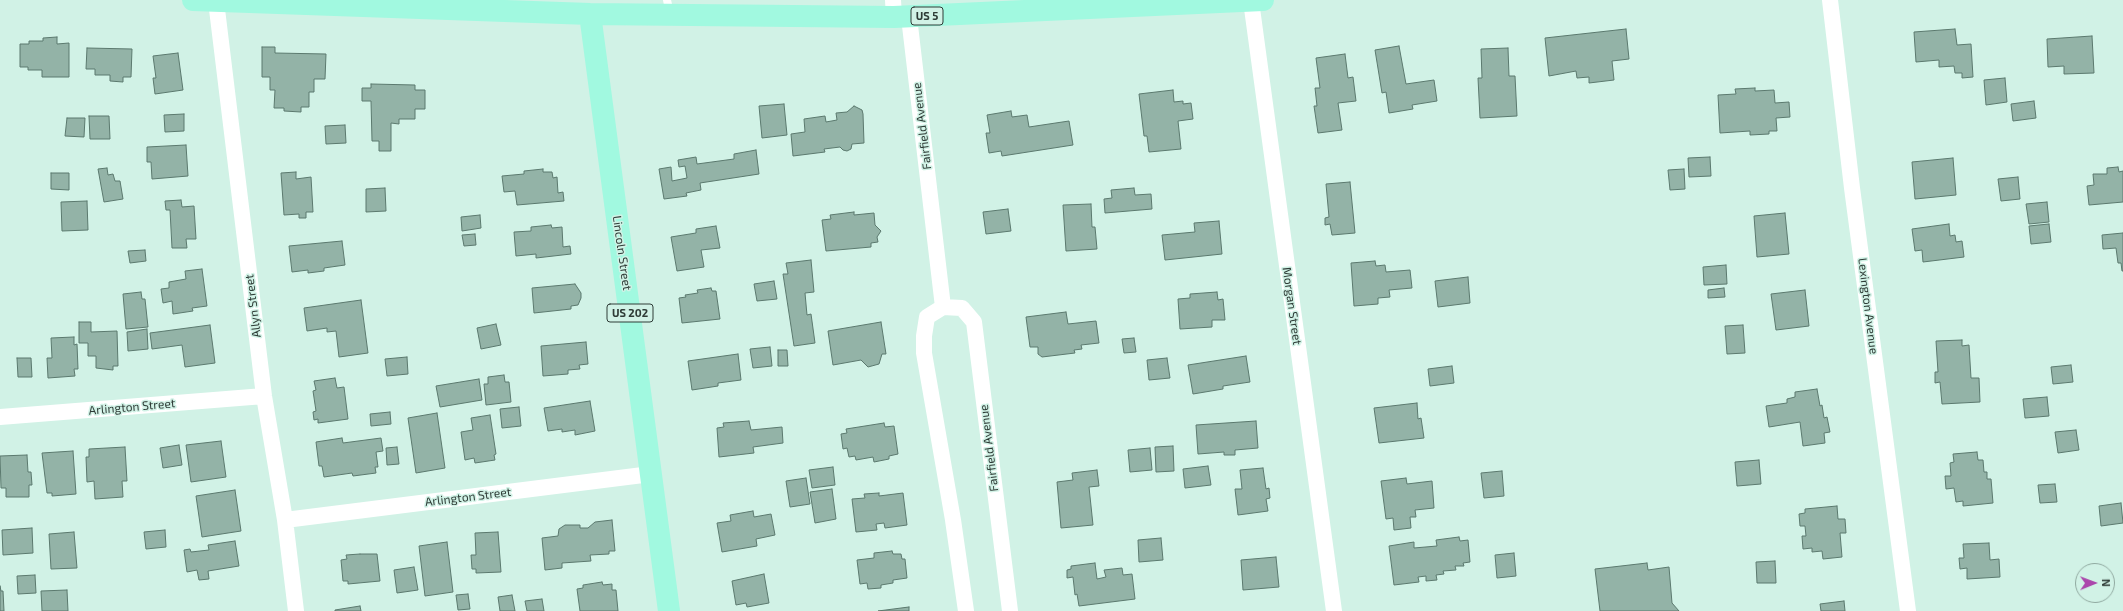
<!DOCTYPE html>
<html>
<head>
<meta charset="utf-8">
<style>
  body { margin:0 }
  #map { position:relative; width:2123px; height:611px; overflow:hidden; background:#d1f2e6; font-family:"Exo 2",sans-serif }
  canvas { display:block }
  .north { position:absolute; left:2075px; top:563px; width:40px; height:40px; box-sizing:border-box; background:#d1f2e6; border:1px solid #90a9a0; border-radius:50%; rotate:89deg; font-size:11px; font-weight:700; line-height:16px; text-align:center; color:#2f3c37 }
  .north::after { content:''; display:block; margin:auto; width:14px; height:18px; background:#ab47ac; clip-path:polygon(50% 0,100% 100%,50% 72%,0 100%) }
</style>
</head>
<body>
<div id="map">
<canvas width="2123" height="611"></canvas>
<div class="north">N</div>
</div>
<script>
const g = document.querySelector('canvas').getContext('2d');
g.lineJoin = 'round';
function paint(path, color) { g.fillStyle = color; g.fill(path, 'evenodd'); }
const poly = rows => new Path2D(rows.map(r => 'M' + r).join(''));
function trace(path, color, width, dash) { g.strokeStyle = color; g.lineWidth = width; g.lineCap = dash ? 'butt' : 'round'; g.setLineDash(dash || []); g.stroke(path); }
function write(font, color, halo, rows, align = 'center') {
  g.font = font + ' "Exo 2",sans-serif'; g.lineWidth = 3; g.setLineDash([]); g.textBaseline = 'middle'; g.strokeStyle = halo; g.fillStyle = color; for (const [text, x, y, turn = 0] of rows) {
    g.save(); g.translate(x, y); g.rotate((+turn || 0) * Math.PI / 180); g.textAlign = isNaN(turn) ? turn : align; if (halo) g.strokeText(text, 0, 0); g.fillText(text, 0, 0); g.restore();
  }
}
const building = poly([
  [1626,29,1629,59,1612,61,1614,80,1589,83,1589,77,1577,78,1576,71,1549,76,1545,38,1626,29],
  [1955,29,1957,45,1971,44,1973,77,1962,78,1962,73,1955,73,1954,66,1939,67,1939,60,1916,62,1914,32,1955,29],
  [2092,36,2094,73,2064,74,2064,66,2048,67,2047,39,2092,36],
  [57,37,57,44,69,43,69,77,42,77,42,70,28,70,28,67,20,67,20,44,29,44,29,41,43,41,43,38,57,37],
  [1399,46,1406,84,1434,80,1437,101,1412,105,1413,109,1389,113,1386,92,1382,93,1375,50,1399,46],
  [262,47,275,47,275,53,326,54,325,79,314,79,314,92,309,92,309,107,301,107,301,112,284,111,284,108,274,108,275,90,270,90,270,77,262,77,262,47],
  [87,48,132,49,131,77,123,77,123,82,110,81,110,75,95,75,95,69,86,69,87,48],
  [1508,48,1509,76,1515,76,1517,116,1480,118,1478,78,1482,78,1481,49,1508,48],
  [178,53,183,90,155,94,153,78,156,78,153,56,178,53],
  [1345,54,1348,78,1353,77,1356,101,1338,103,1342,130,1318,133,1314,106,1317,106,1315,88,1320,88,1316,58,1345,54],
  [2005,78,2007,102,1986,105,1984,80,2005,78],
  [371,84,415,85,415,90,425,90,425,109,415,109,415,119,399,119,399,124,391,123,391,151,379,151,379,141,372,141,371,101,362,101,362,88,371,88,371,84],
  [1755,88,1755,91,1774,90,1775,103,1789,102,1790,117,1776,118,1777,131,1769,131,1769,134,1750,135,1750,131,1720,133,1718,95,1736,94,1735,89,1755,88],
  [1173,90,1174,102,1183,101,1183,104,1191,103,1193,119,1178,121,1181,149,1149,152,1147,136,1144,136,1139,94,1173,90],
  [2034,101,2036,118,2013,121,2011,104,2034,101],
  [784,104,787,135,762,138,759,106,784,104],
  [854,106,862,110,863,114,864,143,852,144,851,149,847,151,843,150,840,147,824,149,825,152,793,156,791,134,805,132,804,119,825,116,826,122,837,120,836,113,847,112,854,106],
  [1011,111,1012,117,1027,115,1029,127,1069,121,1073,145,1002,156,1001,151,989,153,986,133,990,133,987,115,1011,111],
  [184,114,184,131,165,132,164,115,184,114],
  [89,116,109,116,110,139,90,139,89,116],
  [67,118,85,118,84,137,65,136,67,118],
  [345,125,346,143,326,144,325,126,345,125],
  [186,145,188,176,152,179,151,162,147,162,147,147,186,145],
  [756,150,759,174,700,183,701,190,686,193,687,196,664,199,659,169,671,167,672,181,687,178,685,166,679,167,678,160,696,157,697,164,734,159,734,154,756,150],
  [1710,157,1711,176,1689,177,1688,158,1710,157],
  [1953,158,1956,195,1915,199,1912,162,1953,158],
  [2118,167,2119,172,2123,171,2123,202,2089,205,2087,186,2094,185,2093,174,2107,174,2107,168,2118,167],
  [107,168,108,175,113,174,115,181,120,181,123,199,104,202,98,169,107,168],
  [543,169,543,172,552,172,553,178,557,177,558,193,563,192,564,201,517,205,515,191,504,192,502,176,524,174,524,171,543,169],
  [1684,169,1685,189,1670,190,1668,170,1684,169],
  [296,172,296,179,311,177,313,212,306,212,306,218,299,218,299,214,284,215,281,173,296,172],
  [51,173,69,173,69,190,51,189,51,173],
  [2018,177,2020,199,2001,201,1998,179,2018,177],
  [1350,182,1355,233,1332,235,1330,224,1325,225,1325,218,1329,217,1326,184,1350,182],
  [385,188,386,211,366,212,366,189,385,188],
  [1134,188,1135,195,1151,194,1152,209,1105,213,1104,199,1112,198,1111,190,1134,188],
  [181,200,182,207,194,206,196,239,186,239,187,248,172,248,170,210,166,210,165,201,181,200],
  [87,201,88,230,62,231,61,202,87,201],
  [2047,202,2049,222,2029,224,2026,204,2047,202],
  [1091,204,1092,227,1095,227,1097,249,1066,251,1063,205,1091,204],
  [1008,209,1011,231,986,234,983,212,1008,209],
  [854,212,854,215,874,213,875,225,881,231,877,237,878,242,871,243,871,247,826,251,822,220,831,219,830,215,854,212],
  [1785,213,1789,254,1757,257,1754,216,1785,213],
  [480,215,481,228,462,231,461,217,480,215],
  [1219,221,1222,254,1165,260,1162,235,1195,232,1194,223,1219,221],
  [1949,224,1950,236,1955,235,1956,242,1962,241,1964,257,1923,262,1922,250,1915,251,1912,229,1949,224],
  [2049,224,2051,242,2031,244,2029,226,2049,224],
  [551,225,552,228,562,227,563,247,570,246,571,254,536,258,536,254,516,256,514,232,531,231,531,227,551,225],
  [716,226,720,248,701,250,704,267,677,271,671,237,696,233,696,229,716,226],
  [2123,233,2123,271,2122,271,2121,263,2118,263,2116,248,2103,249,2102,235,2123,233],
  [475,234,476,245,464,246,462,235,475,234],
  [342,241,345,265,324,268,324,271,308,273,308,270,292,272,289,246,342,241],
  [145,250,146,261,130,263,128,251,145,250],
  [811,260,814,292,805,293,807,315,811,314,815,343,794,346,783,274,788,274,786,263,811,260],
  [1375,261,1376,266,1385,265,1386,272,1410,270,1412,288,1389,290,1390,297,1378,298,1378,304,1354,306,1351,263,1375,261],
  [1726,265,1727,284,1704,285,1703,267,1726,265],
  [202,269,207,306,192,308,193,311,173,314,172,301,163,303,161,289,169,288,169,282,186,279,185,271,202,269],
  [1468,277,1470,303,1438,307,1435,281,1468,277],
  [774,281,777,299,757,301,754,284,774,281],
  [575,284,581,293,581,298,578,305,571,306,571,309,534,313,532,288,575,284],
  [711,288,712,291,716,291,720,319,682,323,679,298,686,297,685,295,698,293,697,290,711,288],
  [1724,288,1725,297,1708,298,1708,290,1724,288],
  [1805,290,1809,326,1776,330,1771,294,1805,290],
  [141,292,142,299,145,299,148,327,126,329,123,294,141,292],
  [1217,292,1218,300,1223,299,1225,320,1212,320,1212,327,1180,329,1178,299,1190,298,1190,294,1217,292],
  [361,300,368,353,339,357,336,331,327,332,327,328,307,331,304,308,361,300],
  [1066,312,1068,324,1096,321,1099,343,1081,345,1082,349,1074,350,1075,353,1042,357,1038,354,1038,347,1030,347,1026,317,1066,312],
  [79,322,91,322,91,332,117,331,118,366,113,366,113,370,96,368,96,356,88,356,88,343,79,343,79,322],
  [881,322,886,354,882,354,879,364,868,367,861,360,833,365,828,331,881,322],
  [496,324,501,345,481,349,477,328,496,324],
  [210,325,215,363,185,367,182,345,152,349,150,333,210,325],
  [1743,325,1745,353,1727,354,1725,326,1743,325],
  [147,329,148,349,128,351,127,332,147,329],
  [74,337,74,345,77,344,78,369,74,369,75,376,48,378,47,358,52,358,51,338,74,337],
  [1134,338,1136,352,1124,353,1122,339,1134,338],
  [1962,340,1962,346,1969,345,1971,378,1979,378,1980,402,1942,404,1940,382,1935,383,1935,372,1938,372,1936,341,1962,340],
  [586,342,588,364,579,365,580,369,568,370,568,374,543,376,541,346,586,342],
  [770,347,772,366,753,368,750,349,770,347],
  [778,350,787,350,788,366,778,366,778,350],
  [738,354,741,380,718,383,718,386,692,390,688,361,738,354],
  [1246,356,1250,382,1223,386,1223,389,1193,394,1188,365,1246,356],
  [407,357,408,374,387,376,385,359,407,357],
  [17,358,31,358,32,377,18,377,17,358],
  [1167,358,1170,378,1149,380,1147,360,1167,358],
  [2071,365,2073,382,2053,384,2051,367,2071,365],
  [1452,366,1454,383,1430,386,1428,369,1452,366],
  [504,375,505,382,509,382,511,402,486,405,484,384,488,384,488,377,504,375],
  [335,378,337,388,344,387,348,419,318,423,318,419,314,420,313,412,316,411,313,391,316,390,314,381,335,378],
  [479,379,482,400,440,407,436,386,479,379],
  [1817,389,1820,406,1822,405,1824,418,1827,417,1830,432,1824,433,1825,443,1803,446,1800,422,1769,427,1766,406,1787,403,1787,399,1795,397,1795,392,1817,389],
  [2047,397,2049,416,2025,418,2023,399,2047,397],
  [590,401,595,431,575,435,575,430,562,432,562,429,548,431,544,408,590,401],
  [1417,403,1418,419,1421,418,1424,438,1379,443,1374,408,1417,403],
  [519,407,521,426,502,428,500,409,519,407],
  [390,412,391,424,371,426,370,414,390,412],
  [437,413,445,468,416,473,408,418,437,413],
  [490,415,496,454,494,455,495,460,475,463,474,458,465,460,461,432,473,430,471,418,490,415],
  [749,421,751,430,782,427,783,443,753,447,754,453,719,457,717,428,724,427,723,423,749,421],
  [1256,421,1258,448,1235,450,1235,455,1224,455,1224,452,1198,454,1196,425,1256,421],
  [884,423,885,427,894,426,898,454,889,456,889,459,874,462,873,457,856,460,855,456,849,457,847,448,843,449,841,434,847,433,846,429,884,423],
  [2076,430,2079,450,2058,453,2055,432,2076,430],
  [342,438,343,443,381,438,383,451,376,452,378,467,375,467,376,473,353,476,352,473,324,477,322,466,319,466,316,442,342,438],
  [221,441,226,477,191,482,186,445,221,441],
  [179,445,182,465,163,468,160,448,179,445],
  [1173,446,1174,471,1156,472,1155,447,1173,446],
  [125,447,127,481,122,481,123,497,95,499,94,481,87,482,86,457,89,457,89,449,125,447],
  [397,447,399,464,387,465,386,448,397,447],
  [1150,448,1152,470,1130,472,1128,450,1150,448],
  [73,451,76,494,52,496,52,493,47,493,42,453,73,451],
  [1977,452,1978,460,1983,460,1984,472,1987,472,1987,479,1991,479,1993,503,1963,506,1963,501,1956,502,1954,488,1946,489,1945,476,1951,476,1950,463,1954,462,1953,454,1977,452],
  [27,455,28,472,31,472,32,485,29,485,29,497,6,497,6,488,1,488,0,456,27,455],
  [1759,460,1761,484,1737,486,1735,462,1759,460],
  [1208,466,1211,485,1185,488,1183,469,1208,466],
  [833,467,835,485,812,488,809,470,833,467],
  [1263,468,1266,489,1269,488,1270,498,1266,499,1268,511,1238,515,1235,489,1242,489,1240,470,1263,468],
  [1097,470,1099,486,1089,487,1093,525,1061,528,1057,482,1073,480,1072,473,1097,470],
  [1502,471,1504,496,1484,498,1481,473,1502,471],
  [806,478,810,504,790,507,786,481,806,478],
  [1406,478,1407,484,1432,481,1434,508,1415,510,1416,517,1410,517,1411,528,1394,530,1393,518,1386,519,1381,481,1406,478],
  [2055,484,2057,502,2040,503,2038,485,2055,484],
  [832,489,836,519,815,523,810,492,832,489],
  [235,490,241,531,202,537,196,496,235,490],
  [879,493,879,496,903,493,907,525,885,528,884,523,876,524,877,530,856,532,852,499,865,498,864,494,879,493],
  [2121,503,2123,523,2101,526,2099,506,2121,503],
  [1837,506,1838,519,1845,519,1846,533,1840,533,1842,557,1823,559,1822,551,1812,552,1812,548,1803,549,1802,536,1806,536,1805,526,1800,526,1799,514,1805,513,1805,509,1837,506],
  [753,511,754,517,771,514,775,535,756,539,757,546,722,552,717,523,731,521,730,515,753,511],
  [612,520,615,551,609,551,609,554,590,555,591,561,562,563,562,568,545,570,542,538,558,536,559,529,565,525,580,525,580,528,588,528,595,522,612,520],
  [32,528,33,553,3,555,2,530,32,528],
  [165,530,166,547,146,549,144,532,165,530],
  [74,532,77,568,51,569,49,534,74,532],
  [498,532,501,572,476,573,476,569,472,569,471,555,476,555,475,533,498,532],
  [1459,537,1460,541,1468,540,1470,562,1463,563,1464,566,1455,566,1456,570,1443,571,1444,574,1436,575,1437,580,1426,581,1426,576,1418,577,1419,582,1394,585,1389,546,1414,542,1414,548,1437,546,1436,540,1459,537],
  [1161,538,1163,560,1139,562,1138,540,1161,538],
  [235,541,239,566,208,571,209,579,199,580,197,570,187,572,184,550,190,549,191,552,209,550,208,545,235,541],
  [447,542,453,592,425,596,419,546,447,542],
  [1989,543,1990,560,1999,559,2000,577,1967,579,1967,568,1960,569,1959,558,1964,558,1963,544,1989,543],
  [892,551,893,554,901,554,902,559,905,559,907,578,893,580,893,583,881,585,881,588,868,589,867,583,860,584,857,560,874,558,874,553,892,551],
  [1514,553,1516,576,1497,578,1495,555,1514,553],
  [360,554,377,554,380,581,348,584,348,581,343,581,341,560,347,559,346,555,360,554],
  [1276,557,1279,587,1243,590,1241,560,1276,557],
  [1775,561,1776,583,1757,583,1756,562,1775,561],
  [1095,563,1097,579,1106,577,1104,570,1122,568,1123,575,1132,574,1135,599,1079,606,1077,594,1075,595,1073,577,1067,578,1067,570,1071,569,1071,566,1095,563],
  [1647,563,1648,570,1669,567,1672,603,1679,611,1600,611,1595,569,1647,563],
  [414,567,418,590,397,593,394,570,414,567],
  [764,574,769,603,747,607,746,603,736,605,732,581,764,574],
  [35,575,36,593,18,594,17,576,35,575],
  [602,582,603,585,612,584,612,590,616,590,618,611,580,611,577,589,583,588,583,585,602,582],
  [0,586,1,591,3,591,4,611,0,611,0,586],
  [67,590,68,611,42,611,41,591,67,590],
  [468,594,470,609,458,610,456,595,468,594],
  [512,595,515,611,500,611,498,597,512,595],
  [542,599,544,611,527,611,525,601,542,599],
  [1844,601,1845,611,1821,611,1820,604,1844,601],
  [360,606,361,611,335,611,335,610,360,606],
  [909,607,909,611,878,611,909,607]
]);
paint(building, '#93b3a7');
trace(building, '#5b796e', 1);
trace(poly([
  [667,0,670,14]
]), '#fff', 8);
trace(poly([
  [893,0,894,17],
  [1830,0,1852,188,1908,611],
  [216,1,264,396,285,520,296,611],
  [1251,1,1334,611],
  [909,17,943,307],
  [0,417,264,396],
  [285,520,651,474],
  [966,611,953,520,924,353,924,336,927,317,943,307,962,308,974,322,1010,611]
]), '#fff', 16);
trace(poly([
  [193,0,590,14,894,17,1263,0],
  [590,14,669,611]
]), '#a1f9e0', 22);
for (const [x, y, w] of [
  [927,16,32],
  [630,313,46]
]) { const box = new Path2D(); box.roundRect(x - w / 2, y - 9, w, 18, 3); g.fillStyle = '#d1f2e6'; g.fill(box); trace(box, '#2f3c37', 1); }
write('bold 11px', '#2f3c37', null, [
  ["US 5",927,16],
  ["US 202",630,313]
]);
write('12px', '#2f3c37', '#d1f2e6', [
  ["Fairfield Avenue",922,126,-97],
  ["Lincoln Street",622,253,82],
  ["Allyn Street",253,306,-97],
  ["Morgan Street",1292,306,82],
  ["Lexington Avenue",1868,306,83],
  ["Arlington Street",132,407,-5],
  ["Fairfield Avenue",989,448,-97],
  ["Arlington Street",468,497,-7]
]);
</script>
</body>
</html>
